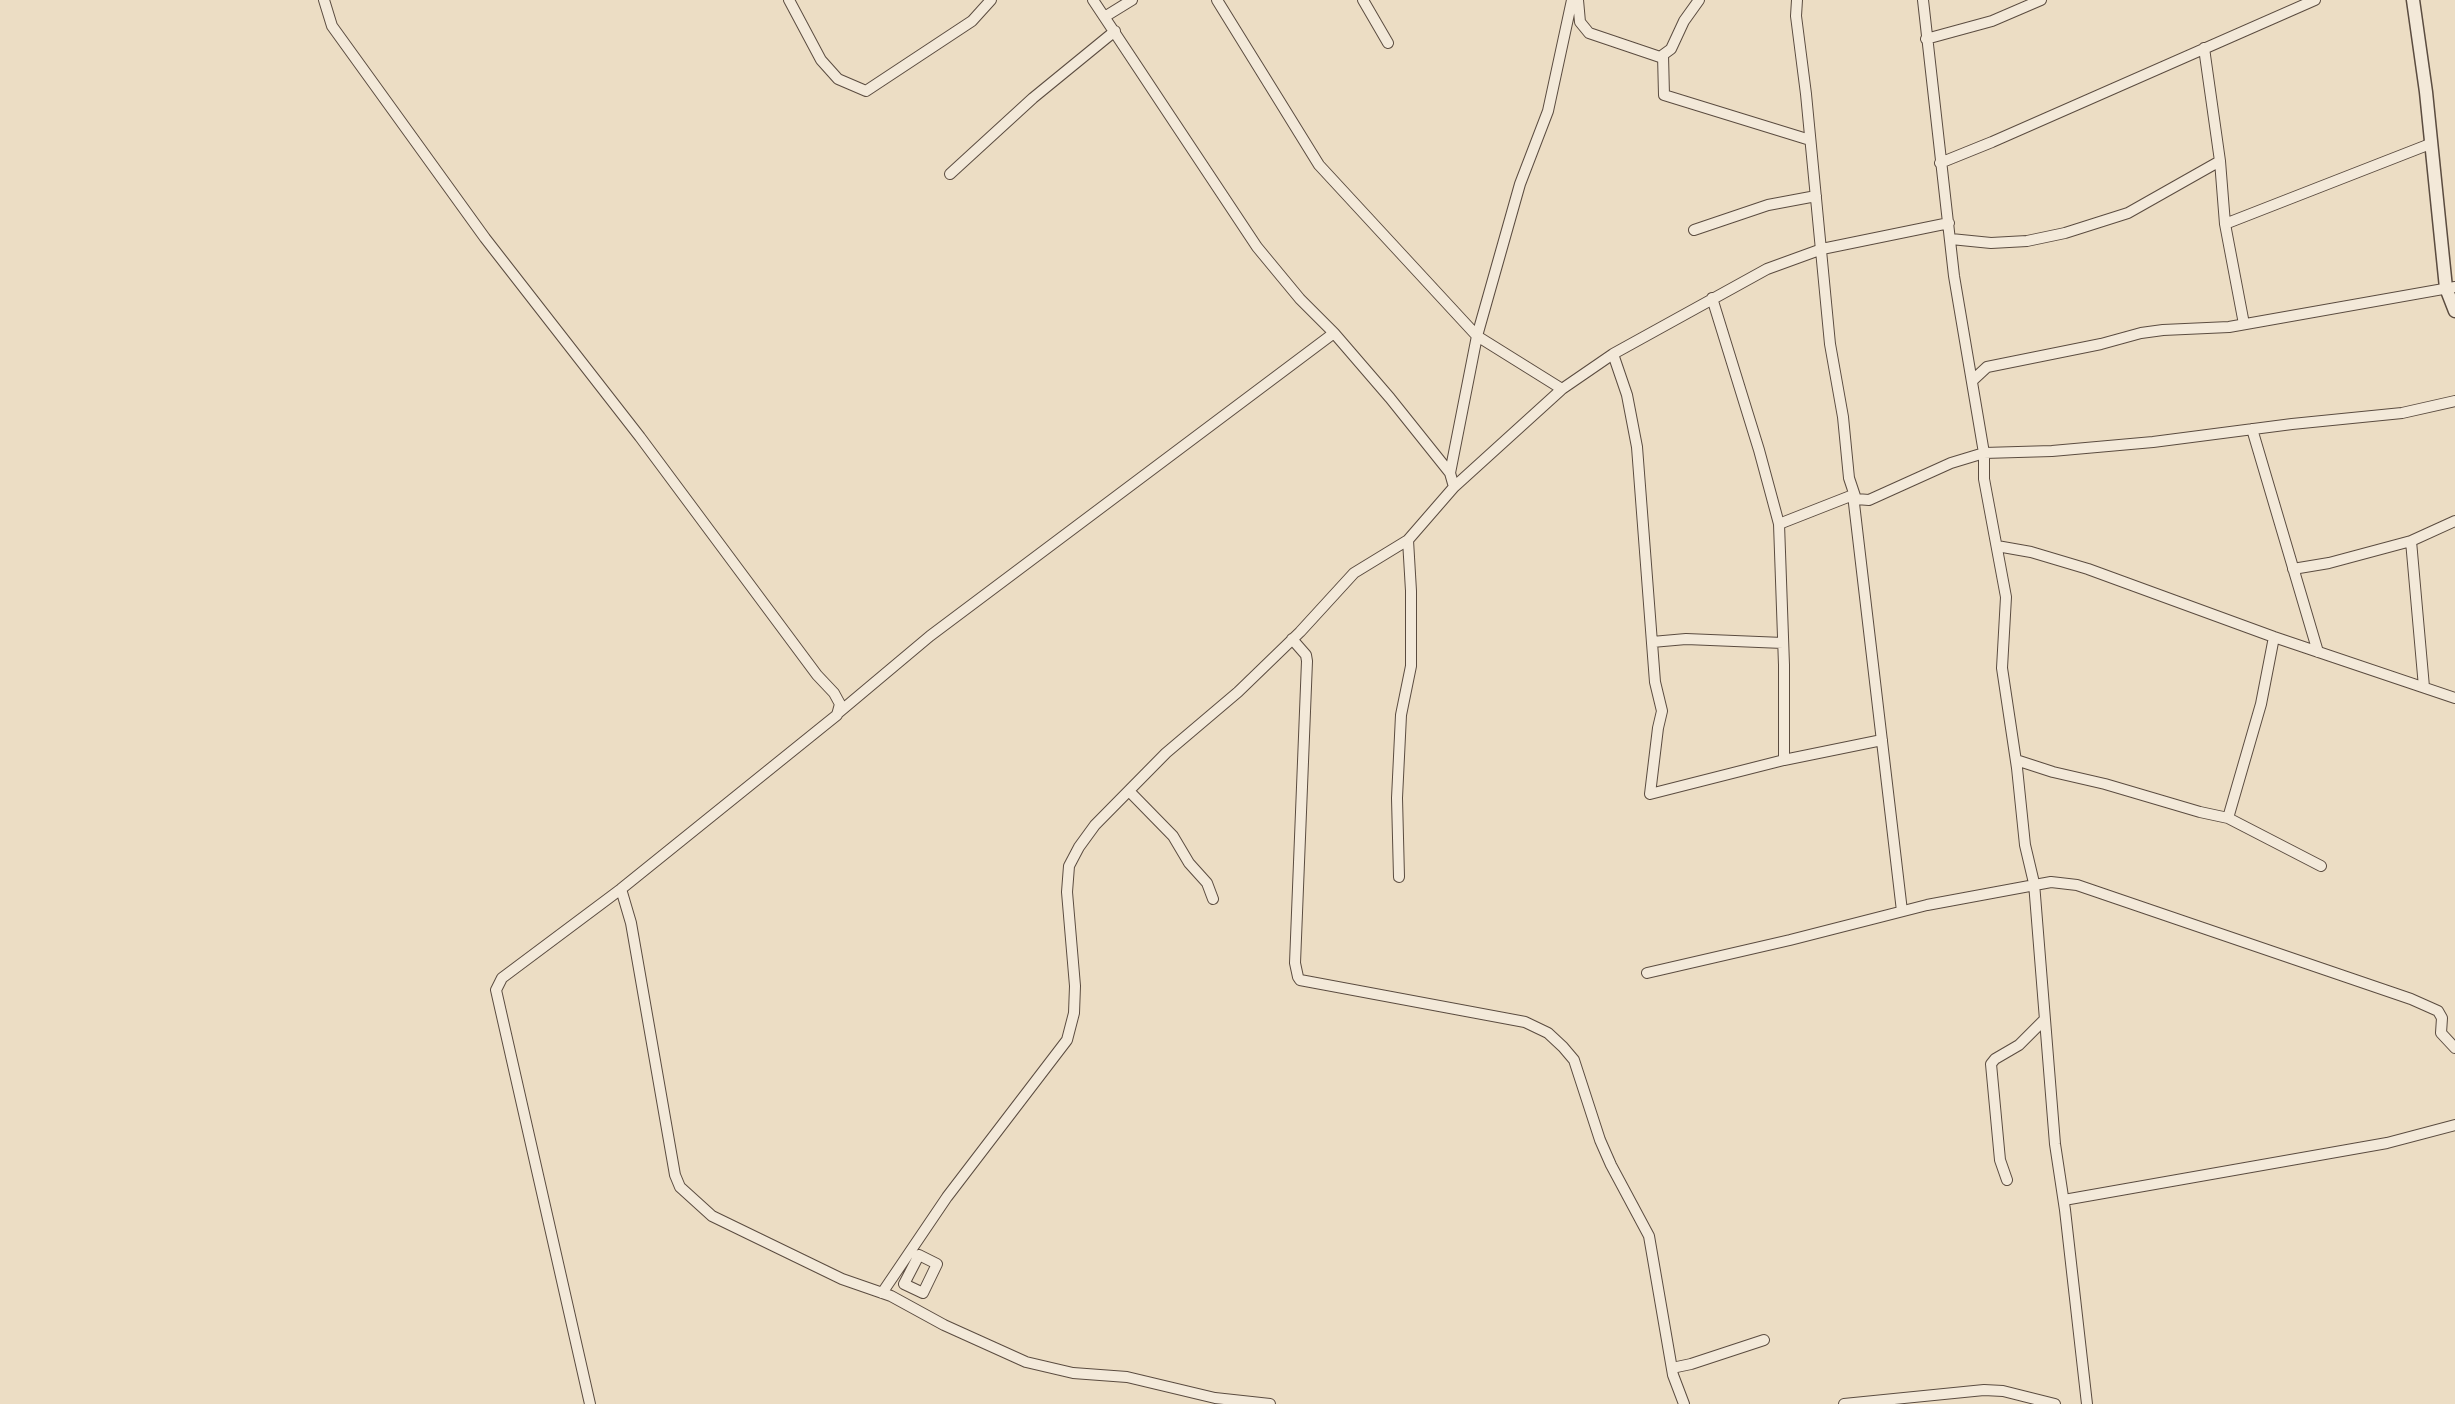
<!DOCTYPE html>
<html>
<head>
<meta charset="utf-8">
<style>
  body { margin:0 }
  canvas { display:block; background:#ecddc4 }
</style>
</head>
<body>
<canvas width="2455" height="1404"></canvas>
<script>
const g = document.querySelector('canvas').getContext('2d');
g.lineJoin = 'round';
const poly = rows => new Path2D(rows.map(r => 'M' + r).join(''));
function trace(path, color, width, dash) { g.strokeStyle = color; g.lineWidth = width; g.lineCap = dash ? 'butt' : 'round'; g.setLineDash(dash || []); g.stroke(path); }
const minor = poly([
  [324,0,332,26,485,238,640,437,817,675,834,693,840,704,837,715,827,723,621,889,502,978,496,990,590,1404],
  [789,0,821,60,838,79,866,91,972,21,991,0],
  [1093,0,1257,247,1300,299,1334,333,1390,398,1450,473,1454,487],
  [1217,0,1319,165,1477,336,1562,389],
  [1363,0,1388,43],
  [1578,0,1580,22,1589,33,1660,57,1671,49,1684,21,1699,0],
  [1797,0,1796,16,1806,94,1830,344,1843,417,1849,478,1856,499,1869,500,1951,463,1984,453,2052,451,2153,442,2292,424,2402,413,2455,401],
  [1923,0,1954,276,1984,453,1984,479,2006,597,2002,668,2017,768,2025,845,2034,883,2055,1144,2065,1210,2087,1404],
  [1106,16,1132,0],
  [1926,39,1992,21,2041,0],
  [2204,48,2220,161,2225,224,2244,324],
  [1663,55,1664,95,1810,140],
  [1940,163,1992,142,2315,0],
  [950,174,1033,98,1115,31],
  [2225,224,2430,144],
  [1694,230,1768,205,1816,196],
  [1951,239,1991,243,2027,241,2065,233,2128,213,2220,161],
  [1712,298,1759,450,1779,524,1784,665,1784,760],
  [1613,354,1627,395,1637,447,1655,682,1662,711,1658,728,1650,794,1784,760,1882,740],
  [1973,380,1987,367,2101,344,2141,333,2163,330,2229,327,2455,287],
  [2252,429,2318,652],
  [1450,473,1477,336,1520,184,1548,111,1572,0],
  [1779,524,1853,495,1902,911],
  [2411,541,2424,687],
  [1997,546,2031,552,2088,569,2274,637,2455,698],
  [2293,569,2329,563,2411,541,2455,521],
  [1292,639,1306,655,1307,661,1295,963,1298,977,1300,980,1525,1022,1548,1033,1563,1047,1574,1060,1600,1140,1611,1165,1649,1236,1673,1375,1684,1404],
  [1652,642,1686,639,1783,643],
  [837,714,930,636,1334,333],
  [2016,760,2053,772,2105,784,2200,812,2228,818,2321,866],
  [1129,791,1173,836,1189,863,1207,883,1213,899],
  [2228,818,2261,704,2274,637],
  [1399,877,1397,798,1401,715,1411,666,1411,591,1408,540],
  [621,889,631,923,675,1175,680,1187,712,1216,842,1279,891,1296,944,1325,1026,1362,1073,1373,1127,1377,1215,1398,1270,1404],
  [1647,973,1790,940,1927,905,2051,882,2077,885,2411,999,2438,1011,2442,1018,2441,1033,2455,1048],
  [2007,1180,2000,1160,1991,1064,1995,1059,2019,1045,2044,1020],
  [2064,1200,2387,1143,2455,1125],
  [919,1255,937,1264,923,1293,904,1284,919,1255],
  [882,1293,947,1197,1067,1040,1074,1013,1075,986,1067,892,1069,866,1079,847,1095,825,1166,753,1238,692,1300,632,1354,573,1408,540,1454,487,1562,389,1613,354,1767,269,1822,249,1949,223],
  [1672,1368,1691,1364,1764,1340],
  [1844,1404,1984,1390,2003,1391,2055,1404]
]);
const tertiary = poly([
  [2413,0,2426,92,2446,288,2455,311]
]);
trace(minor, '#5b4c40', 12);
trace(tertiary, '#5b4c40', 15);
trace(minor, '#f3e9d9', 10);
trace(tertiary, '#f3e9d9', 12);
</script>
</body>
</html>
